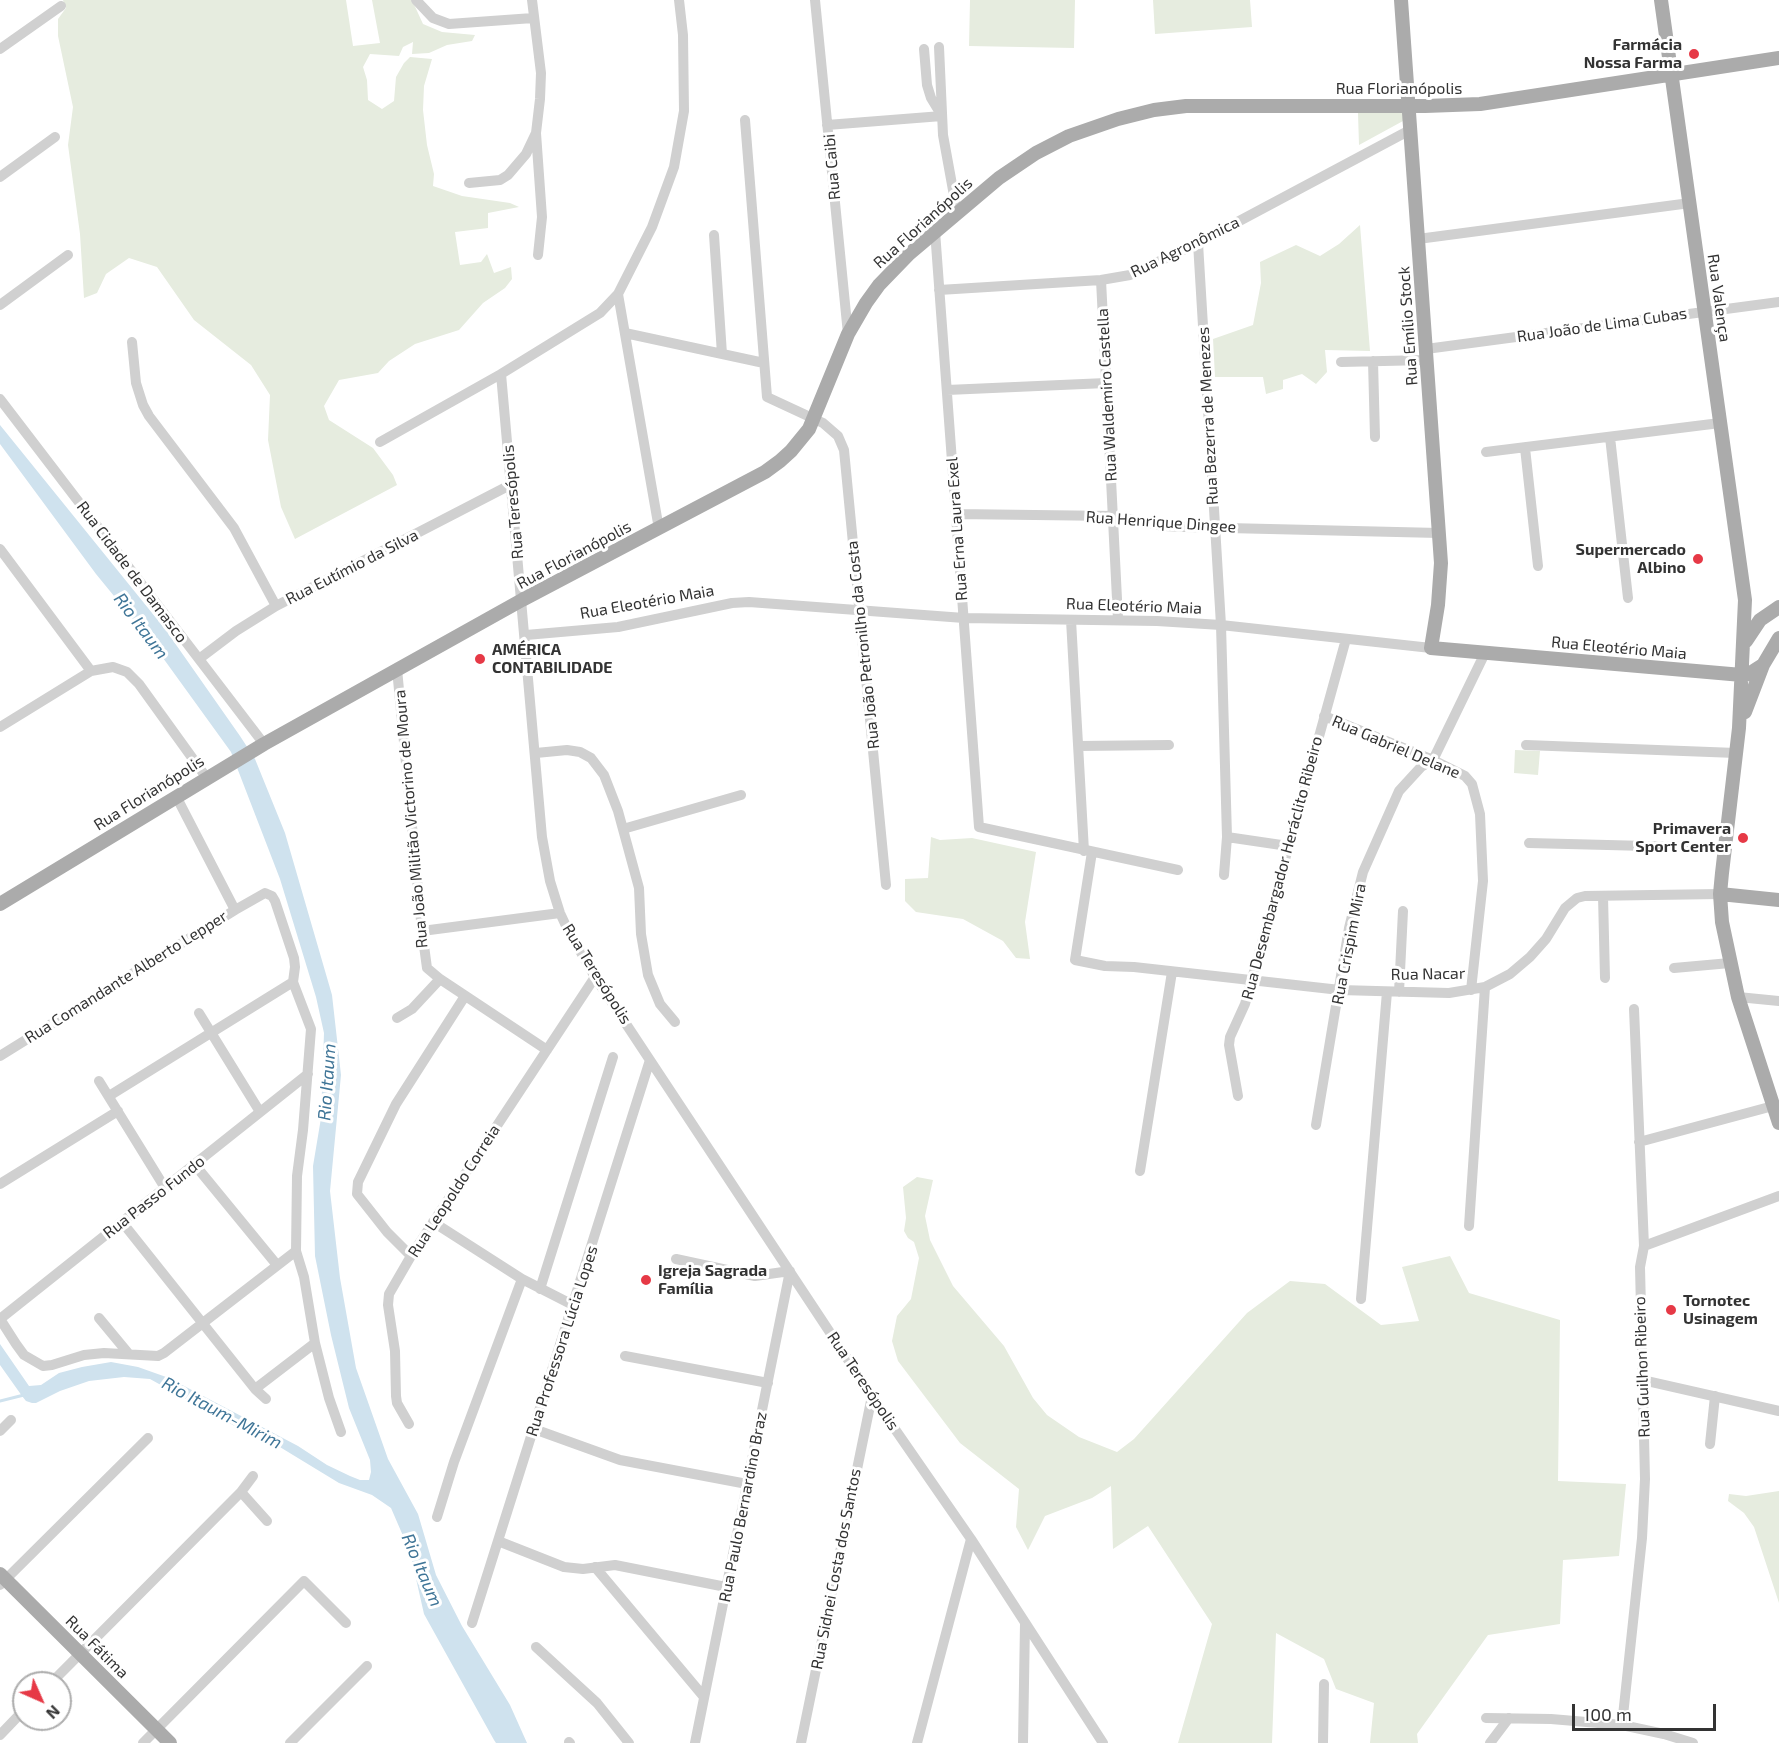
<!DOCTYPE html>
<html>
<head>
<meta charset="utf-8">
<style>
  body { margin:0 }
  #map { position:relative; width:1779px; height:1743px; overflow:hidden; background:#fff; font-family:"Exo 2",sans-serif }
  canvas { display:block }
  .north { position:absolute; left:12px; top:1671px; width:60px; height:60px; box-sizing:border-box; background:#fff; border:2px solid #adadad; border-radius:50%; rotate:135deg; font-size:16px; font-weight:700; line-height:24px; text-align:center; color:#333 }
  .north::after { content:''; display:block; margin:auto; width:21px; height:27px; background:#e63946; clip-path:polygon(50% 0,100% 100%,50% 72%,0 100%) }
  .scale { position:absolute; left:1572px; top:1704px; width:144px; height:27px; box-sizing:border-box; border:3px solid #333; border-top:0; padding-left:8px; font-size:18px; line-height:21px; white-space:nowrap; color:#333; -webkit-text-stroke:4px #fff; paint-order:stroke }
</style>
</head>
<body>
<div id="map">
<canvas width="1779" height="1743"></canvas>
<div class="north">N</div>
<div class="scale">100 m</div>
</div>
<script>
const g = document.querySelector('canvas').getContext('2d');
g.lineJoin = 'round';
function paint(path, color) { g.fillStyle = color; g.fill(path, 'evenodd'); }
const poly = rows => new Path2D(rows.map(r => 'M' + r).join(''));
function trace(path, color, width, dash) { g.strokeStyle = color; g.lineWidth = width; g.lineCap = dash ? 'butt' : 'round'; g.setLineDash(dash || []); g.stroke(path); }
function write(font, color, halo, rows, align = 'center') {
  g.font = font + ' "Exo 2",sans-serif'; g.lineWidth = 6; g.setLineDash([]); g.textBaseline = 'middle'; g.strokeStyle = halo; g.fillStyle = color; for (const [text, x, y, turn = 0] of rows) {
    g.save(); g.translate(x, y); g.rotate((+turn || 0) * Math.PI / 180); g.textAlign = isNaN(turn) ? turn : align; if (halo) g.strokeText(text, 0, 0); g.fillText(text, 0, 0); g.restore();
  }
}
paint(poly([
  [63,0,346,0,353,46,380,43,372,0,412,0,423,24,442,32,475,35,472,41,447,45,429,53,412,54,413,42,403,47,399,56,370,54,363,67,367,80,368,100,382,109,394,101,396,77,404,63,410,57,432,59,424,86,423,110,427,145,434,174,433,186,462,196,510,203,519,207,488,213,488,228,455,232,460,265,481,262,487,254,494,273,511,267,512,279,505,288,483,303,459,330,415,344,389,361,378,373,339,380,324,406,329,420,373,448,393,475,397,485,295,539,281,507,268,440,270,395,251,365,194,320,157,267,129,258,106,274,97,293,84,298,80,234,68,145,73,107,58,36,58,19,66,8],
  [970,0,1075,0,1074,48,969,46],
  [1153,0,1250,0,1252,27,1155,34],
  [1403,112,1403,121,1359,145,1358,113],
  [1360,225,1370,351,1325,350,1327,372,1316,384,1302,374,1283,380,1283,389,1266,394,1263,377,1215,377,1213,339,1253,325,1261,283,1260,262,1296,245,1320,256,1339,244],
  [1515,750,1540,751,1538,775,1514,773],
  [931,837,940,840,972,838,1036,852,1025,922,1030,959,1016,958,1003,941,963,919,916,912,905,901,905,879,928,878],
  [917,1177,933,1180,925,1216,930,1240,953,1286,1004,1346,1033,1398,1047,1415,1079,1437,1117,1452,1134,1439,1247,1313,1290,1281,1325,1284,1381,1325,1419,1321,1402,1267,1450,1256,1469,1293,1560,1320,1558,1481,1626,1484,1619,1556,1563,1560,1560,1624,1488,1635,1417,1734,1418,1743,1370,1743,1374,1703,1336,1689,1324,1659,1276,1633,1272,1743,1178,1743,1212,1624,1148,1526,1113,1549,1111,1486,1092,1498,1045,1516,1028,1550,1016,1527,1019,1489,960,1443,898,1361,892,1341,897,1316,911,1299,919,1258,914,1242,908,1238,904,1231,906,1218,903,1187],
  [1779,1491,1779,1603,1754,1527,1744,1513,1728,1501,1729,1494,1746,1496]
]), '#e6ecdf');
paint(poly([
  [0,425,165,629,240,736,255,759,285,833,332,995,341,1075,330,1191,340,1278,356,1368,388,1459,418,1514,436,1575,462,1626,510,1705,527,1743,496,1743,494,1740,424,1614,410,1552,391,1508,372,1495,339,1483,270,1441,256,1433,242,1430,150,1379,124,1377,89,1381,60,1391,36,1403,32,1403,26,1401,22,1396,0,1365,0,1344,29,1386,41,1385,59,1373,82,1367,111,1362,138,1367,169,1378,298,1446,327,1465,350,1476,360,1480,369,1480,371,1472,370,1460,349,1408,331,1335,315,1256,313,1166,321,1118,324,1033,316,997,280,879,231,752,150,640,96,574,0,444]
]), '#cfe2ee');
trace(poly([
  [0,1401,24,1395]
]), '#cfe2ee', 3);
trace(poly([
  [416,0,433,18,449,24,533,18],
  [532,0,541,73,540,99,536,133,542,217,538,255],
  [679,0,683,35,684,111,674,167,652,227,618,294,600,313,501,374,542,837,550,881,560,913,567,928,595,977,872,1396,971,1539,1103,1743],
  [815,0,848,334],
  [939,47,943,135,957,212],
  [0,49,61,6],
  [745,120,767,397,823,423,838,436,844,450,886,885],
  [827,125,942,116,931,98,927,85,924,49],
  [0,177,55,137],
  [469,183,500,180,508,175,526,154,536,133],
  [935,231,979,827,1178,870],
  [714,235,722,354],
  [1418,239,1690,203],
  [1198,243,1221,625,1227,837,1288,846],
  [1101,280,1118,619],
  [939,290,1101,280,1130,275,1198,243,1410,130],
  [618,294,659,529],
  [0,305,68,255],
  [625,333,764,363],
  [132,342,136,383,143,405,149,416,234,528,276,606],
  [1426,349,1779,302],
  [1373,361,1375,437],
  [1341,362,1426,360],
  [947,390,1106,383],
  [0,399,264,744],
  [1610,437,1628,598],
  [380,442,501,374],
  [1525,448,1538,566],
  [1486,452,1720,423],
  [956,514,1113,516,1164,526,1185,527,1439,533],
  [0,549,91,671],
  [1071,620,1084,851],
  [526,635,618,627,732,603,749,602,964,618,1157,621,1221,625,1431,648],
  [199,659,236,631,276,606,512,484],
  [397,669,422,931,427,968,440,979,547,1050],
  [1324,716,1433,760,1465,776,1472,784,1480,814,1483,881,1471,990],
  [0,727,91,671,113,667,127,672,139,684,206,777],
  [1526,745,1736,753],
  [1079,746,1169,745],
  [536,753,567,750,580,752,591,758,604,775,618,811,639,888,641,934,648,975,660,1004,675,1022],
  [623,829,741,795],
  [1529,843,1725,848],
  [1092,852,1075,960,1105,966,1134,967,1340,990,1449,993,1485,987,1510,974,1530,957,1546,939,1565,908,1577,898,1585,896,1720,894],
  [1224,875,1227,837],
  [1603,896,1605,978],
  [235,910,265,893,272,896,275,901,294,958,295,967,293,982,311,1029,303,1130,297,1176,296,1251,304,1277,315,1343,329,1398,341,1432],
  [422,931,560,913],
  [1674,968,1730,963],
  [1399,992,1403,911],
  [1738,997,1779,1001],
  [199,1013,260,1112],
  [397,1018,412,1009,440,979],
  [0,1056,235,910,176,796],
  [99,1081,165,1188],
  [109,1096,293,982],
  [1238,1096,1229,1045,1230,1037,1245,1004,1346,639],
  [1316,1125,1349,928,1363,872,1399,791,1421,767,1433,760,1485,653],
  [1639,1142,1773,1106],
  [195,1165,277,1265],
  [1140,1171,1172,972],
  [0,1184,118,1111],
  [122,1222,255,1389,266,1399],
  [433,1222,522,1279,573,1305],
  [1469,1226,1485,987],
  [1644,1246,1779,1196],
  [296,1251,164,1353,158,1356,104,1353,84,1355,52,1365,43,1366,24,1355,16,1344,0,1319,308,1074],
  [411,1256,387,1232,361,1199,357,1194,358,1182,396,1104,465,996],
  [676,1259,755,1276,790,1271,695,1743],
  [540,1289,613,1057],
  [1361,1299,1387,992],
  [99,1318,128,1353],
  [625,1356,768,1383],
  [1643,1380,1779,1411],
  [255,1389,315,1343],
  [409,1424,397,1403,396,1396,395,1351,388,1305,389,1294,411,1256,595,977],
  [534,1429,620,1460,747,1484],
  [0,1431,11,1420],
  [1710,1444,1715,1396],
  [241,1492,267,1521],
  [437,1517,454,1462,522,1279],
  [498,1541,564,1567,583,1569,615,1565,726,1587],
  [595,1567,704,1697],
  [0,1585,148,1438],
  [472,1623,650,1060],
  [536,1647,597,1703,629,1743],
  [51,1683,241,1492,253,1476],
  [1486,1718,1551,1719,1622,1725,1664,1734,1693,1743],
  [1622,1725,1642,1538,1645,1479,1640,1267,1644,1246,1634,1009],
  [0,1735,24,1710],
  [569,1742,570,1743],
  [143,1743,304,1581,346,1623],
  [290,1743,367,1666],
  [801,1743,872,1396],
  [917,1743,971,1539],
  [1023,1743,1025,1623],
  [1323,1743,1324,1684],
  [1490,1743,1509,1718]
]), '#d0d0d0', 10);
trace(poly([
  [1401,0,1441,563,1438,605,1431,648,1742,675,1749,674,1763,665],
  [1661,0,1745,600,1739,728,1722,873,1720,894,1722,922,1738,997,1779,1123],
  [1746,641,1760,620,1779,607],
  [1745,712,1763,665,1779,638],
  [1720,894,1779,900],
  [0,904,264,744,522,600,765,472,780,461,791,451,809,429,848,334,866,303,879,285,909,254,999,178,1036,153,1069,136,1118,119,1154,110,1186,106,1425,106,1480,104,1779,58],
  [0,1574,170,1743]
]), '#ababab', 14);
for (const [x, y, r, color] of [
  [1694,54,6,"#e63946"],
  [1698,559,6,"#e63946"],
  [480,659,6,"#e63946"],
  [1743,838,6,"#e63946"],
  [646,1280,6,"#e63946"],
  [1671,1310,6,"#e63946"]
]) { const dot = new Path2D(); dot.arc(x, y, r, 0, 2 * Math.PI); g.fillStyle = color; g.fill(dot); trace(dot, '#fff', 2); }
write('bold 16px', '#333', '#fff', [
  ["Farmácia",1682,45],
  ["Nossa Farma",1682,63],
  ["Supermercado",1686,550],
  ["Albino",1686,568],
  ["AMÉRICA",492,650,"left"],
  ["CONTABILIDADE",492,668,"left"],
  ["Primavera",1731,829],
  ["Sport Center",1731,847],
  ["Igreja Sagrada",658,1271,"left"],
  ["Família",658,1289,"left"],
  ["Tornotec",1683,1301,"left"],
  ["Usinagem",1683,1319,"left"]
], 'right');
write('16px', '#333', '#fff', [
  ["Rua Florianópolis",1399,89],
  ["Rua Caibi",832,167,-95],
  ["Rua Florianópolis",923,223,-42],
  ["Rua Agronômica",1185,247,-26],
  ["Rua Valença",1719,298,82],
  ["Rua João de Lima Cubas",1602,325,-8],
  ["Rua Emílio Stock",1408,326,-94],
  ["Rua Waldemiro Castella",1107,395,-93],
  ["Rua Bezerra de Menezes",1208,416,-93],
  ["Rua Teresópolis",513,502,-95],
  ["Rua Henrique Dingee",1161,522,4],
  ["Rua Erna Laura Exel",957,529,-94],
  ["Rua Florianópolis",574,555,-28],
  ["Rua Eutímio da Silva",352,567,-27],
  ["Rua Cidade de Damasco",132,572,53],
  ["Rua Eleotério Maia",647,602,-10],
  ["Rua Eleotério Maia",1134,606,2],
  ["Rua João Petronilho da Costa",863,645,-96],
  ["Rua Eleotério Maia",1619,648,5],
  ["Rua Gabriel Delane",1396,747,23],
  ["Rua Florianópolis",149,793,-32],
  ["Rua João Militão Victorino de Moura",411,819,-95],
  ["Rua Desembargador Heráclito Ribeiro",1282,868,-75],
  ["Rua Crispim Mira",1349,944,-79],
  ["Rua Teresópolis",597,974,58],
  ["Rua Nacar",1428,974,-1],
  ["Rua Comandante Alberto Lepper",126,977,-32],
  ["Rua Leopoldo Correia",454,1191,-57],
  ["Rua Passo Fundo",154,1197,-38],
  ["Rua Professora Lúcia Lopes",562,1341,-72],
  ["Rua Guilhon Ribeiro",1642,1367,-92],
  ["Rua Teresópolis",863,1381,56],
  ["Rua Paulo Bernardino Braz",743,1507,-79],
  ["Rua Sidnei Costa dos Santos",836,1569,-79],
  ["Rua Fátima",97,1647,45]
]);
write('italic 18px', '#3f7597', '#fff', [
  ["Rio Itaum",141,626,53],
  ["Rio Itaum",327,1082,-86],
  ["Rio Itaum-Mirim",222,1413,28],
  ["Rio Itaum",422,1570,67]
]);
</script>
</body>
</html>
